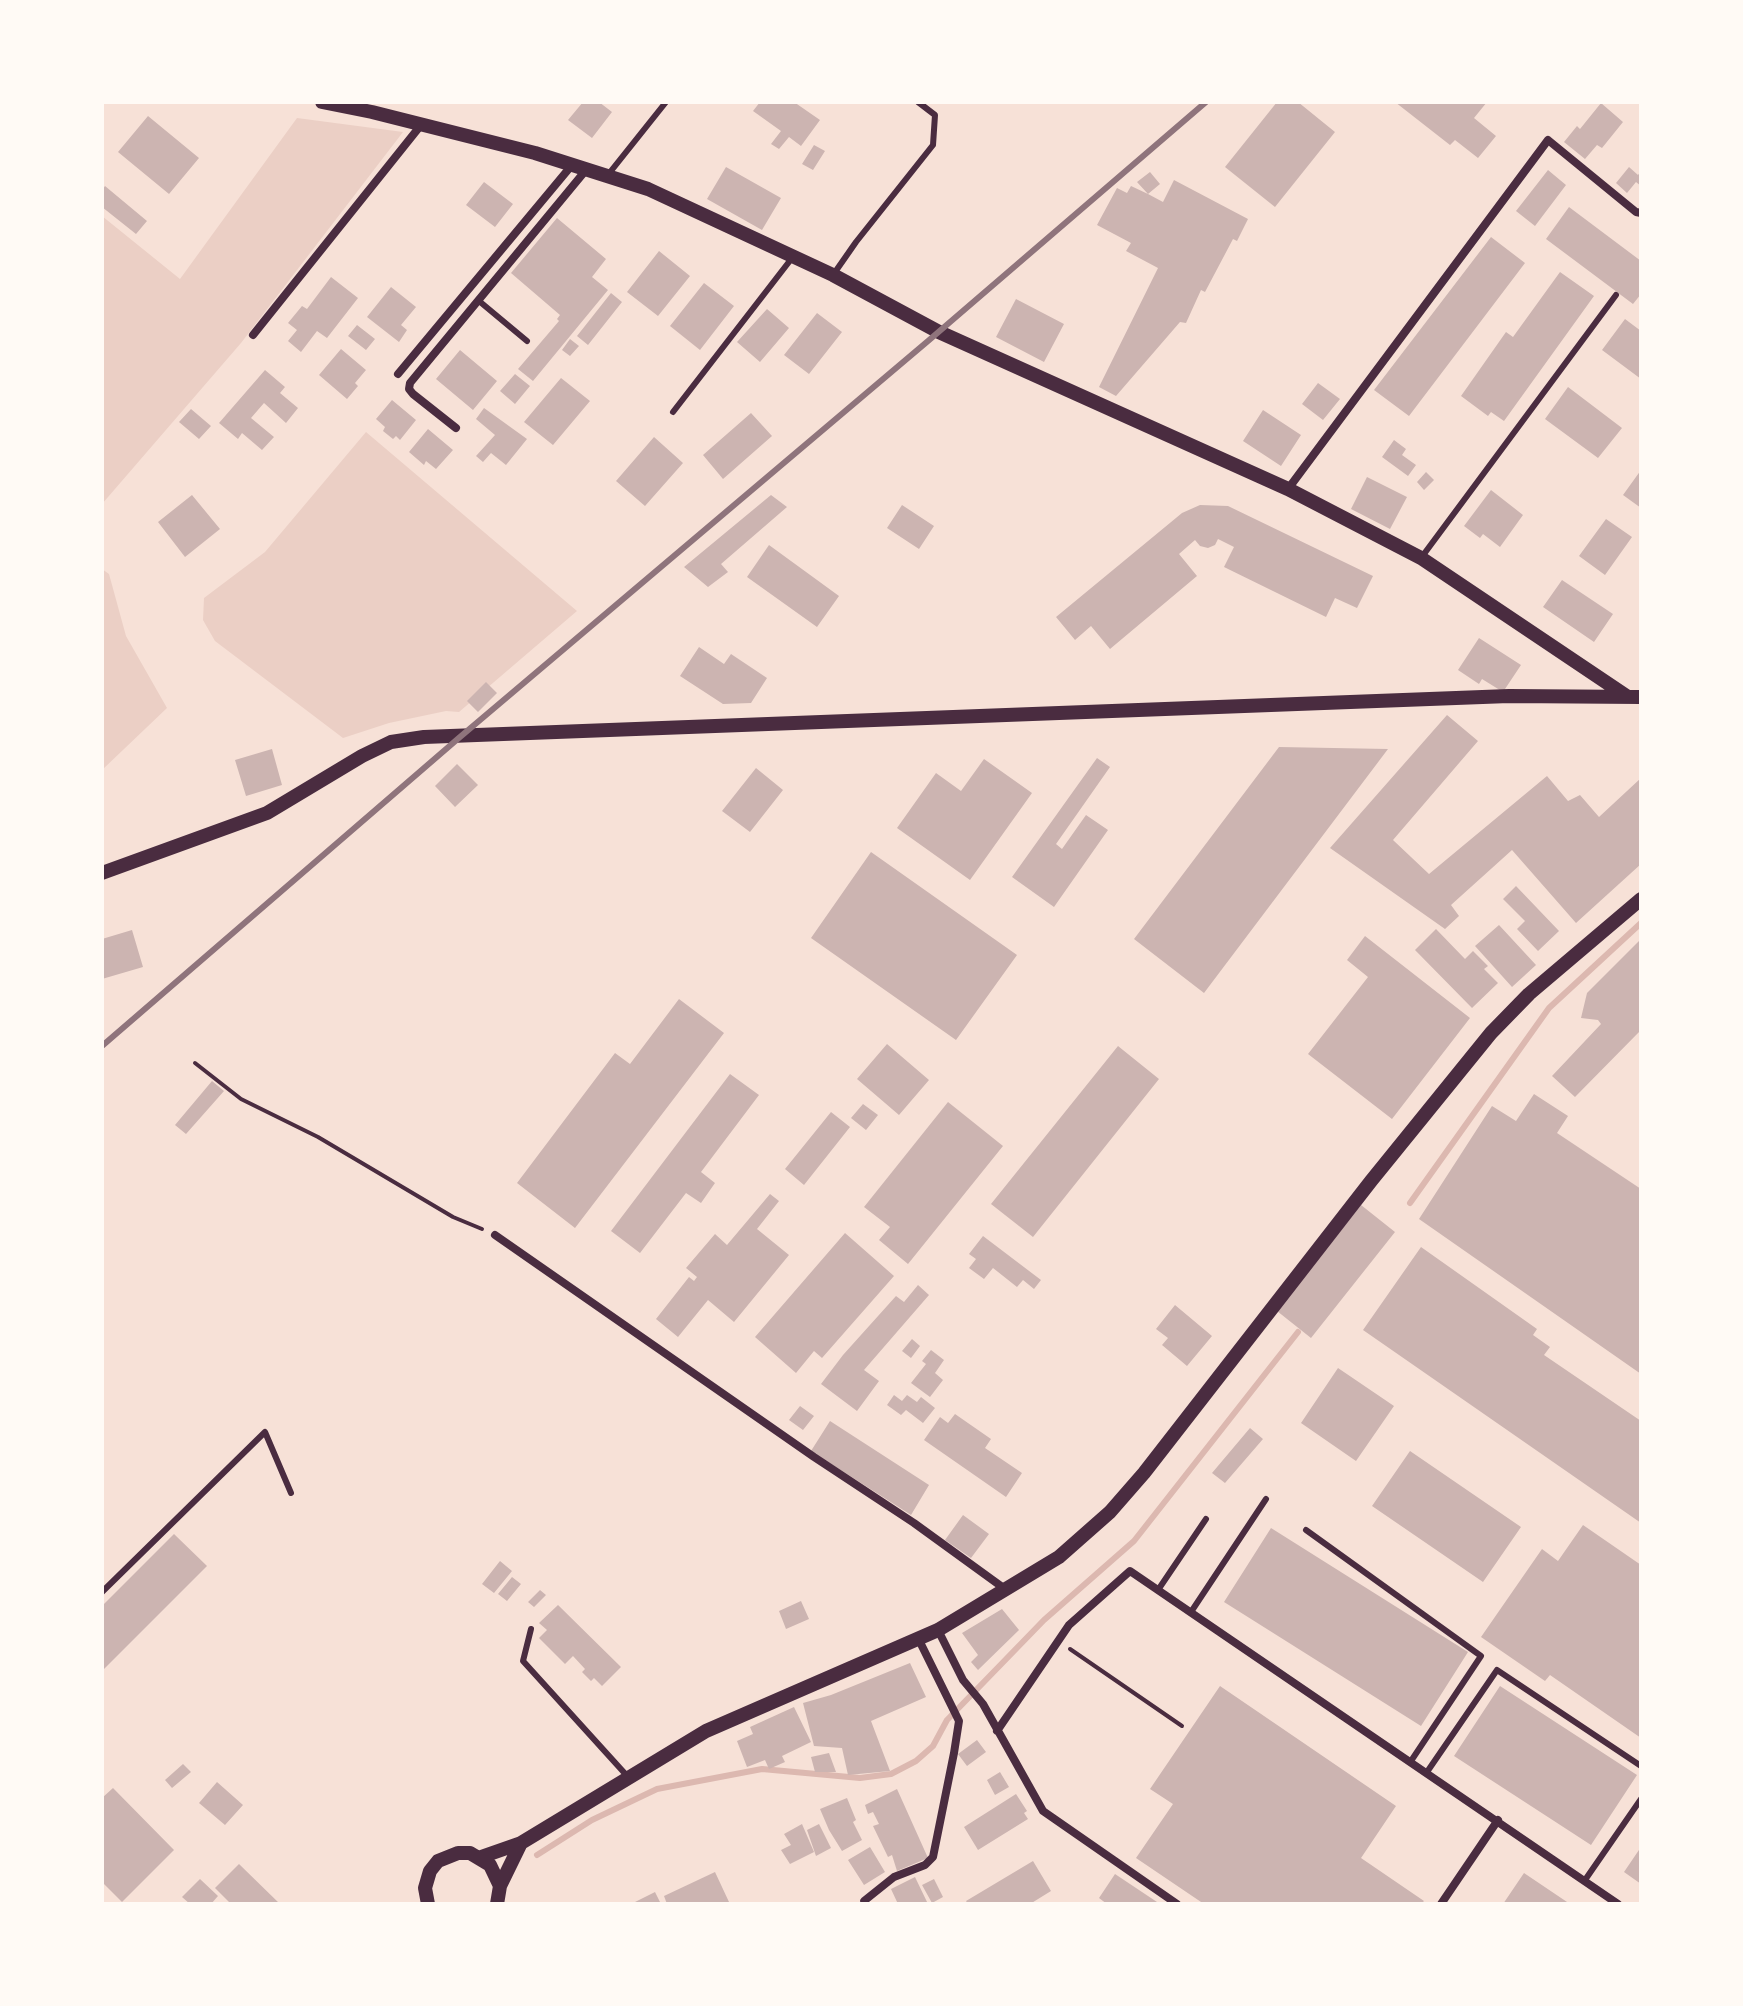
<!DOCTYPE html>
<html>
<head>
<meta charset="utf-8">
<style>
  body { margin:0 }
  #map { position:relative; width:1743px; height:2006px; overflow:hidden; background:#f7e1d7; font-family:Manrope,sans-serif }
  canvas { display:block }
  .frame { position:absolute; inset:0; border:104px solid #fffaf5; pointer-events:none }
</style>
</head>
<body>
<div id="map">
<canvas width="1743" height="2006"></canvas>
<div class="frame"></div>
</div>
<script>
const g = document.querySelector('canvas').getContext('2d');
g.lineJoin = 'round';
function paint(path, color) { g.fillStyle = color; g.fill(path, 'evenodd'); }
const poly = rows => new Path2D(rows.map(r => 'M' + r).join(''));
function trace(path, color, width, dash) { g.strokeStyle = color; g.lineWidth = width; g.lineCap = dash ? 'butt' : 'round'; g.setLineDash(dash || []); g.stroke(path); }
paint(poly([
  [297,118,403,132,241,343,102,504,102,216,180,279],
  [366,432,577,611,459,712,446,711,389,723,343,738,215,641,203,620,204,598,265,552],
  [102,569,109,574,126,636,167,708,102,770]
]), '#ebcfc5');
trace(poly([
  [1410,1203,1549,1008,1641,923],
  [537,1855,592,1820,657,1789,762,1769,860,1778,891,1774,916,1761,933,1746,947,1720,1044,1620,1134,1541,1298,1332]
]), '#dcb8b0', 6);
paint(poly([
  [583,102,599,102,612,112,592,138,568,120],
  [760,102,794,102,820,120,801,146,789,137,779,149,771,144,781,131,753,111],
  [1277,102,1298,102,1335,132,1275,207,1225,167],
  [1395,102,1487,102,1474,118,1496,136,1478,158,1455,140,1450,145],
  [1601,103,1623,122,1602,148,1597,145,1585,159,1564,142,1577,126,1580,129],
  [148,116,199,158,169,194,118,152],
  [814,145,825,151,813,170,802,164],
  [726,167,781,198,762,230,707,199],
  [1629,167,1638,175,1641,171,1641,186,1636,182,1627,193,1616,183],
  [1548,170,1566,185,1535,226,1516,211],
  [1150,172,1160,184,1148,194,1163,202,1174,180,1248,219,1237,241,1233,239,1205,292,1201,290,1186,323,1180,322,1116,396,1099,387,1158,268,1126,251,1131,243,1097,225,1117,188,1127,193,1131,186,1148,194,1137,182],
  [484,182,513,204,495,227,466,205],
  [105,186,147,221,136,234,102,207,102,190],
  [1569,207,1641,261,1641,294,1633,304,1546,239],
  [557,218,606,259,592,277,608,290,533,381,518,369,559,321,557,319,560,315,511,273],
  [1491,237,1525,263,1409,416,1374,390],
  [659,251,690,276,658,316,627,292],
  [1560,272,1594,296,1504,421,1491,412,1488,416,1461,396,1506,332,1513,337],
  [331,277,358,298,327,338,317,331,301,352,288,341,297,330,288,323,302,306,307,309],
  [704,283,734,306,700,350,670,326],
  [391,287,416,307,401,325,407,330,399,342,367,317],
  [611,293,622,302,588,345,577,336],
  [1016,299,1064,324,1044,362,996,337],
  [767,309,789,328,760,362,737,342],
  [817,313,842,332,809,374,784,355],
  [1625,319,1641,331,1641,379,1602,350],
  [357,325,375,339,366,350,348,336],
  [570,339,579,346,570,356,562,350],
  [341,349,366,370,355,383,358,386,347,399,319,375],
  [460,350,497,381,473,410,436,379],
  [265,370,285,387,280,393,298,408,286,423,264,403,251,418,274,437,262,450,242,433,238,439,219,423],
  [515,374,530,386,515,404,500,391],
  [561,378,590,401,553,445,524,422],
  [1318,383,1340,399,1323,420,1302,404],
  [1568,387,1622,428,1598,458,1545,419],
  [392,400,416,420,400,440,396,436,393,439,383,431,385,427,376,419],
  [484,408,527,439,506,465,491,453,483,462,476,456,495,435,476,419],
  [191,409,211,426,199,439,179,422],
  [1263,410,1301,435,1281,466,1243,441],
  [751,413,772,436,723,479,703,455],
  [428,429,453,450,436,469,426,461,424,465,409,452],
  [654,437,683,463,645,506,616,481],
  [1394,440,1406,449,1402,455,1416,465,1408,476,1382,457],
  [1641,470,1641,508,1623,495],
  [1426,472,1434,480,1424,490,1417,482],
  [1367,477,1407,497,1390,529,1351,509],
  [1491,490,1523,515,1500,547,1483,534,1480,538,1464,526],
  [192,495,220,529,185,557,158,522],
  [771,495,787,507,721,564,728,572,708,587,684,567],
  [902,505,934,526,919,549,887,528],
  [1200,505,1228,506,1373,576,1357,608,1335,598,1326,617,1224,567,1234,547,1218,539,1215,545,1208,548,1200,546,1195,540,1179,554,1197,576,1110,649,1091,626,1075,640,1056,617,1182,513],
  [1606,519,1632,537,1605,575,1579,556],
  [769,545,839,596,817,627,747,577],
  [1562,580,1613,614,1594,642,1543,607],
  [1479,638,1521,665,1503,692,1482,679,1479,684,1458,670],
  [699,647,724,664,731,654,767,678,751,703,723,704,680,676],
  [486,682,497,693,478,712,467,701],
  [1447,715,1478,741,1393,840,1429,874,1547,776,1568,801,1580,795,1599,817,1641,778,1641,864,1576,923,1512,850,1451,905,1459,916,1445,929,1330,848],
  [1279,747,1388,749,1204,993,1134,939],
  [272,749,282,785,246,796,235,760],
  [1097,758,1110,767,1056,844,1062,849,1086,815,1108,830,1054,907,1012,877],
  [984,759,1032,793,970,880,897,828,936,773,961,791],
  [457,764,478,785,455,807,435,786],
  [756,768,783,790,750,832,722,811],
  [871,852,1017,955,956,1040,811,938],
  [1516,886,1559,931,1538,951,1517,929,1525,921,1503,899],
  [1499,925,1536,965,1512,987,1475,946],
  [1436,929,1465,959,1473,951,1488,966,1484,969,1498,983,1472,1008,1415,950],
  [132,930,143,967,102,979,102,939],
  [1365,936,1470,1018,1392,1119,1308,1054,1368,977,1347,960],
  [1641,939,1641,1030,1575,1097,1552,1076,1601,1024,1598,1020,1581,1018,1587,993],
  [679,999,724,1033,575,1228,517,1183,615,1053,630,1064],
  [887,1044,929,1080,899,1115,857,1079],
  [1118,1046,1159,1079,1033,1237,991,1204],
  [730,1074,759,1095,701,1172,715,1183,701,1203,686,1193,640,1253,611,1231],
  [212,1081,224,1091,186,1134,175,1125],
  [1534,1094,1568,1116,1557,1133,1641,1189,1641,1374,1419,1219,1492,1106,1516,1121],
  [948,1102,1003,1146,908,1264,879,1240,890,1227,864,1207],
  [863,1104,878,1115,866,1130,851,1118],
  [831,1112,850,1127,804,1185,785,1169],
  [770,1194,779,1201,757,1229,789,1255,734,1322,708,1300,678,1337,656,1319,689,1277,694,1281,697,1277,686,1268,715,1234,727,1245],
  [1361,1205,1395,1232,1311,1338,1277,1311],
  [845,1233,894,1276,822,1358,814,1351,796,1373,755,1337],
  [983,1236,1041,1280,1034,1289,1023,1280,1017,1287,993,1268,984,1279,969,1268,976,1259,969,1254],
  [1421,1247,1537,1329,1533,1335,1550,1347,1544,1355,1641,1421,1641,1523,1363,1330],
  [918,1285,929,1295,864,1370,879,1381,857,1411,821,1384,843,1355,896,1296,904,1302],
  [1175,1305,1212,1336,1187,1366,1162,1345,1168,1338,1156,1329],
  [912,1339,920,1346,911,1358,902,1351],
  [931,1350,944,1360,935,1373,943,1380,930,1397,911,1383,926,1364,922,1361],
  [1338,1368,1394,1406,1356,1461,1301,1423],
  [894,1395,902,1401,907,1395,917,1402,921,1397,935,1408,923,1423,906,1410,901,1415,887,1405],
  [800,1406,814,1416,803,1430,789,1420],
  [955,1414,991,1439,985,1448,1022,1473,1006,1497,924,1440,940,1417,948,1423],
  [830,1421,929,1485,911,1515,811,1451],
  [1250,1428,1263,1439,1225,1483,1212,1473],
  [1410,1451,1521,1527,1483,1582,1372,1506],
  [963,1515,989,1534,971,1558,945,1540],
  [1583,1525,1641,1565,1641,1738,1550,1675,1545,1681,1481,1637,1542,1549,1558,1561],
  [1271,1528,1468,1652,1421,1726,1224,1602],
  [174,1534,207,1566,102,1671,102,1606],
  [500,1561,512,1571,494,1593,482,1584],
  [512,1577,521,1584,507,1601,498,1594],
  [540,1590,546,1595,534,1607,528,1602],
  [801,1601,809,1619,786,1629,779,1611],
  [558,1605,621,1667,602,1686,594,1678,591,1681,582,1672,585,1669,573,1656,565,1664,539,1638,547,1630,539,1623],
  [1002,1609,1019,1630,978,1670,971,1662,978,1655,962,1633],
  [910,1663,926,1697,871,1721,890,1771,848,1775,842,1748,814,1746,803,1703,831,1695],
  [1220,1686,1396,1806,1361,1858,1424,1901,1421,1904,1204,1904,1136,1858,1173,1804,1150,1789],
  [1500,1686,1637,1775,1591,1845,1454,1756],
  [794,1707,811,1742,782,1756,785,1762,769,1769,765,1760,747,1767,737,1741,753,1734,750,1727],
  [977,1740,986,1752,967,1766,958,1754],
  [829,1753,836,1772,815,1772,811,1757],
  [183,1764,191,1772,172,1788,165,1780],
  [1000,1772,1009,1787,995,1795,987,1780],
  [217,1782,243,1805,225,1825,199,1803],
  [113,1788,174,1850,122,1902,102,1882,102,1798],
  [897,1789,928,1858,897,1871,892,1855,888,1857,873,1826,879,1824,873,1812,868,1814,865,1805],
  [1016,1794,1027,1811,1024,1813,1028,1819,978,1850,964,1827],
  [847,1798,856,1820,853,1822,862,1840,842,1851,829,1830,820,1809],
  [802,1824,814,1852,790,1864,781,1850,791,1845,784,1834],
  [819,1824,831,1848,816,1856,807,1830],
  [870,1847,885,1872,864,1885,848,1860],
  [1641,1847,1641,1884,1624,1872],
  [1033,1861,1051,1891,1030,1904,968,1904,966,1901],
  [239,1864,280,1904,231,1904,215,1888],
  [715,1872,729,1902,723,1904,667,1904,664,1896],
  [1524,1873,1570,1904,1503,1904],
  [1115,1874,1160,1904,1107,1904,1099,1898],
  [915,1877,928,1904,898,1904,891,1889],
  [200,1879,218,1896,211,1904,190,1904,182,1897],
  [934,1879,943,1897,932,1903,922,1885],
  [655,1892,661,1904,631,1904]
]), '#ccb4b1');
trace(poly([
  [195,1063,241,1099,318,1137,453,1217,482,1229],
  [1070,1649,1182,1726]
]), '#4a2c40', 4);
trace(poly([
  [607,176,666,102],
  [833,275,856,242,933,145,935,115,918,102],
  [479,301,527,341],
  [673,412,792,258],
  [1421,558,1616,295],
  [1306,1530,1481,1656,1411,1761],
  [1158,1590,1206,1519],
  [102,1592,265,1432,291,1493],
  [1191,1612,1266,1499],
  [531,1629,523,1661,629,1778],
  [1427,1772,1497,1670,1641,1766],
  [1585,1880,1641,1799]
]), '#4a2c40', 6);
trace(poly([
  [253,335,421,125],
  [398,374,572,165],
  [456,428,413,394,409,389,410,383,586,170],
  [1288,489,1548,140,1636,212,1641,213],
  [495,1235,814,1457,914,1523,1005,1589],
  [938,1630,963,1680,983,1704,1043,1811,1177,1904],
  [997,1731,1069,1625,1130,1571,1618,1904],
  [865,1904,864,1901,894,1877,925,1865,933,1857,954,1753,959,1721,918,1638],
  [1441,1904,1498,1820]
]), '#4a2c40', 8);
trace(poly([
  [322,102,372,112,535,153,648,189,833,275,939,332,1288,489,1421,558,1628,697],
  [102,873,267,813,362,756,391,742,424,737,1509,696,1641,697],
  [481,1857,521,1843,706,1731,938,1630,1059,1557,1110,1512,1144,1473,1371,1181,1491,1033,1529,994,1641,899],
  [500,1886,521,1843],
  [428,1904,425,1888,430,1871,438,1861,458,1853,470,1853,490,1865,500,1886,497,1904]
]), '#4a2c40', 14);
trace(poly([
  [102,1046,460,737,928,341,1206,102]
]), '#8f747c', 6);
</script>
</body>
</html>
